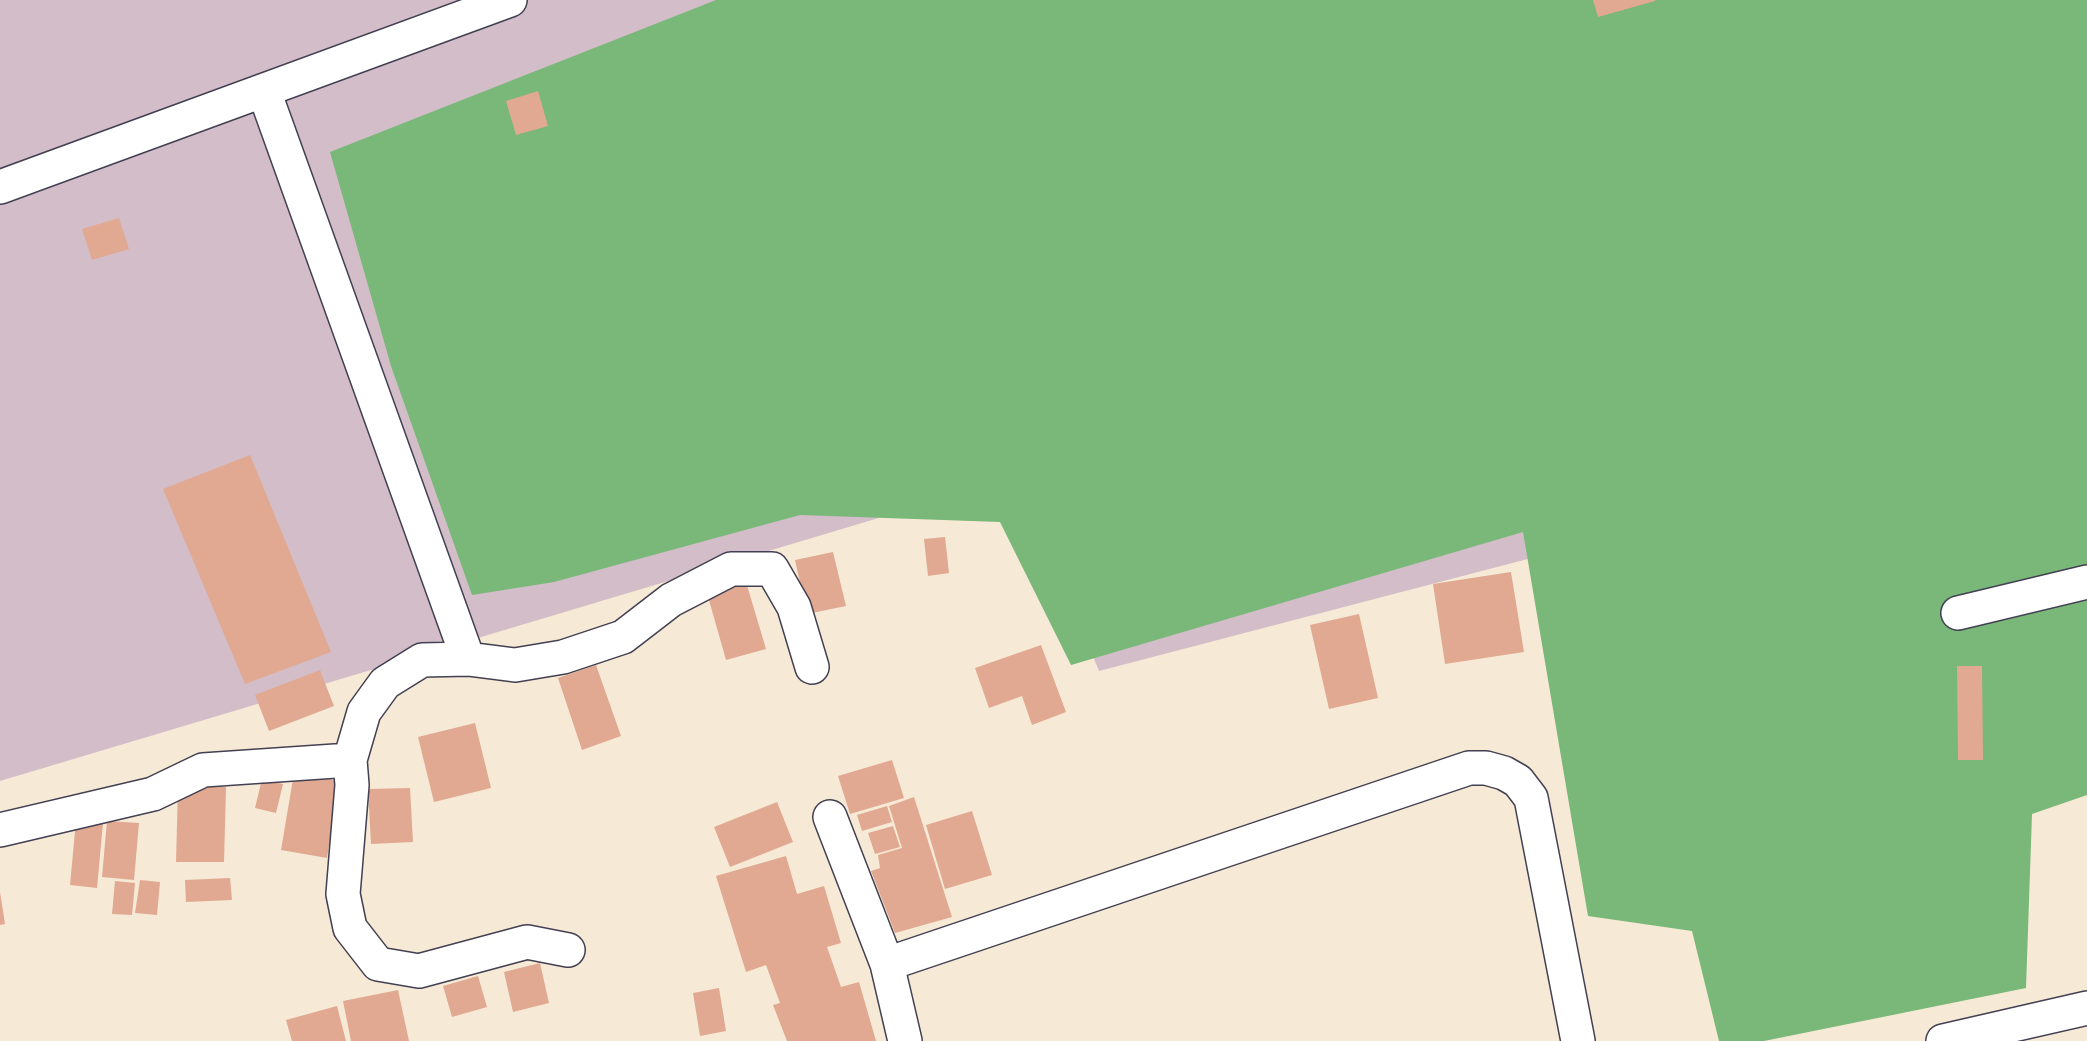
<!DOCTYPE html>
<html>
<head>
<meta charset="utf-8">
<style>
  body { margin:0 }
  canvas { display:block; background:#f6e9d5 }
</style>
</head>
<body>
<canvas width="2087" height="1041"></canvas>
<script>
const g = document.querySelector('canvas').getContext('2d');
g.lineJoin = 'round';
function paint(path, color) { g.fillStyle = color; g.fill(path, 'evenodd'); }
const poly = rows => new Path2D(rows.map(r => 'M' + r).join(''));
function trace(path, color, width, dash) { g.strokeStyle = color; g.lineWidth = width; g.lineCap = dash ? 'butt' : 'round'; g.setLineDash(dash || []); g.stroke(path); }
paint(poly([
  [0,0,2087,0,1807,486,1099,671,1019,476,0,781]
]), '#d2bdc8');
paint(poly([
  [716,0,2087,0,2087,795,2032,814,2026,988,1764,1041,1719,1041,1692,931,1588,916,1523,532,1071,665,1000,522,800,515,554,582,472,595,391,366,330,152]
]), '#79b879');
paint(poly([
  [1593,0,1655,0,1655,1,1598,17],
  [538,91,548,126,516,135,506,101],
  [119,218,129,249,92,260,82,229],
  [250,455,331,652,245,684,163,489],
  [945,537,949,573,928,576,924,539],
  [833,552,846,606,807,614,795,560],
  [1511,572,1524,652,1445,664,1433,584],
  [746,582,766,649,726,660,707,593],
  [1359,614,1378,698,1329,709,1310,625],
  [1041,645,1066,712,1032,725,1022,696,989,708,975,668],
  [596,665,621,736,582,750,558,678],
  [1957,666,1982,666,1983,760,1958,760],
  [320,670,334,706,269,731,255,695],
  [475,723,491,788,434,802,418,737],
  [892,760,904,798,850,814,838,776],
  [294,773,339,781,327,858,281,850],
  [262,779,283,784,276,813,255,808],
  [178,787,226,787,224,862,176,862],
  [410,788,413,842,371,844,368,789],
  [914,797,952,917,895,933,871,871,880,868,878,855,902,848,889,806],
  [777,802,793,842,730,867,714,827],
  [887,806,892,822,862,831,857,815],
  [972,811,992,875,945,889,926,825],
  [76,821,103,823,97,888,70,885],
  [107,821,139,823,134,880,102,877],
  [893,826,900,847,875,854,868,833],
  [786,856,797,894,824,886,841,943,827,947,841,987,859,982,876,1041,787,1041,773,1005,780,1003,766,965,746,972,716,876],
  [230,878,232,900,186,902,185,880],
  [140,880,160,882,157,915,135,913],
  [115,881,135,883,132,915,112,914],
  [0,892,5,924,0,925],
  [540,963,549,1003,513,1012,504,972],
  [478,976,487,1007,452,1017,443,986],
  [719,988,726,1031,700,1036,693,993],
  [398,990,409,1041,351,1041,343,1001],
  [337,1006,346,1041,292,1041,286,1020]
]), '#e1a991');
const street = poly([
  [264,91,468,659],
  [0,187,510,0],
  [1958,613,2087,582],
  [350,760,352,785,343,894,350,928,378,964,419,971,527,942,568,950],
  [830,817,887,964,905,1041],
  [0,830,153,794,203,770,350,760,364,712,385,683,422,660,468,659,515,665,563,657,623,637,671,600,731,569,772,569,794,607,812,667],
  [887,964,1469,768,1486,768,1504,773,1518,781,1531,798,1578,1041],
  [1943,1041,2087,1008]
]);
trace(street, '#424052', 36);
trace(street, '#fff', 33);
</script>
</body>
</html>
